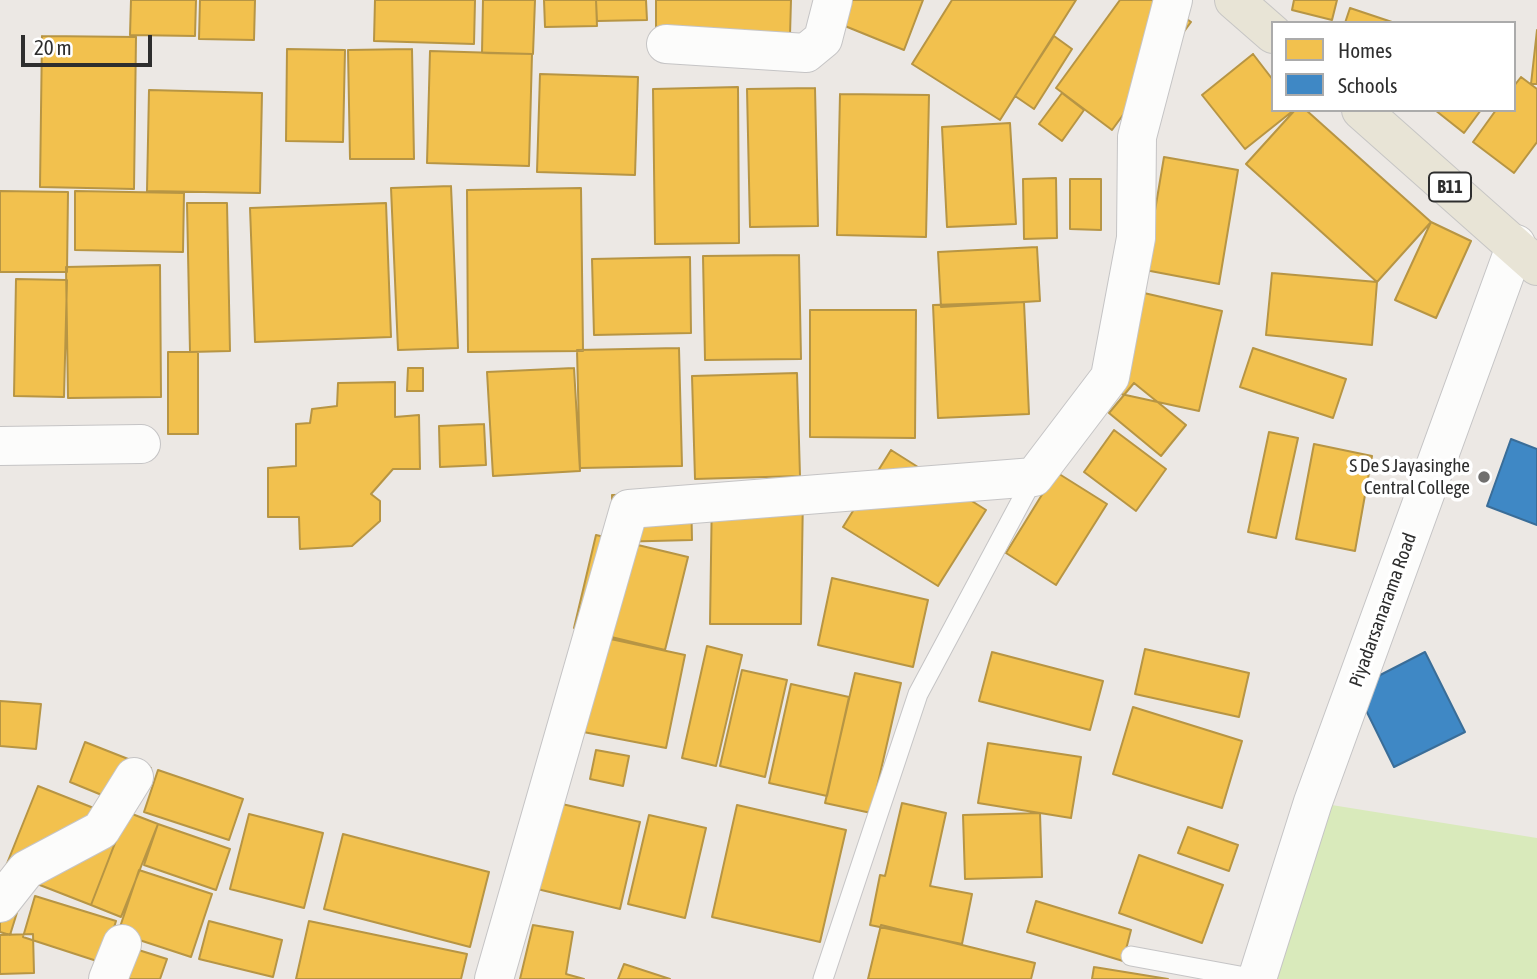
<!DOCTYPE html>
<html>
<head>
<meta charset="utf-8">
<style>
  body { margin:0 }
  #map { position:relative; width:1537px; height:979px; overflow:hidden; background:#ece8e4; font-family:"Asap Condensed",sans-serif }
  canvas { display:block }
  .legend { position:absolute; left:1271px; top:21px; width:245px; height:91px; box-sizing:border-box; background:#fff; border:2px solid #ababab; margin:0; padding:9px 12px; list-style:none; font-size:21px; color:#2e2e2e }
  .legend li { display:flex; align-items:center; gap:14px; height:35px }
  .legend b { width:35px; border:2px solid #ababab }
  .scale { position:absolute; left:21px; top:35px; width:131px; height:32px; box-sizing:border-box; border:4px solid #2e2e2e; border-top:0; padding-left:9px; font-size:21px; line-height:24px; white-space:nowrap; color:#2e2e2e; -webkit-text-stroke:5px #fff; paint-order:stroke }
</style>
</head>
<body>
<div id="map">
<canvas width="1537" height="979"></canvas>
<ul class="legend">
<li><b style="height:19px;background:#f2c14e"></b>Homes</li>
<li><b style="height:19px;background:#3f88c5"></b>Schools</li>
</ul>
<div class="scale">20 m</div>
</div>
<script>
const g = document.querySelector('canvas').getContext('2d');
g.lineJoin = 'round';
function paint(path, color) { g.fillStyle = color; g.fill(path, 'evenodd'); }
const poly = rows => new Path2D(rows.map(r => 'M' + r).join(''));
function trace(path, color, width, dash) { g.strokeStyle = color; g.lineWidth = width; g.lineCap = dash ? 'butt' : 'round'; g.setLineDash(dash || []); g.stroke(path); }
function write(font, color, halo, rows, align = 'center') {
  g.font = font + ' "Asap Condensed",sans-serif'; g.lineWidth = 7; g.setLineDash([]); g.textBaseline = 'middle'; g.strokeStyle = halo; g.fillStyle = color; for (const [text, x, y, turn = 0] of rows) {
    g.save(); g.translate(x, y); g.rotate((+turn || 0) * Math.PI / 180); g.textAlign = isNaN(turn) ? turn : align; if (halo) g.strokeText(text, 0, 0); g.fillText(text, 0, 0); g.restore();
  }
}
paint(poly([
  [1313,802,1537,838,1537,979,1257,979]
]), '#d9eabb');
const homes = poly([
  [131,0,196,0,195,36,130,35,131,0],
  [200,0,255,0,254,40,199,39,200,0],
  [375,0,475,0,474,44,374,41,375,0],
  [483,0,535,0,533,54,482,53,483,0],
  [544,0,596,0,597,26,545,27,544,0],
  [596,0,646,0,647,20,597,21,596,0],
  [656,0,791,0,790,35,656,32,656,0],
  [844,0,923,0,904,50,835,22,844,0],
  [952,0,1076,0,1000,120,912,64,952,0],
  [1120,0,1161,0,1191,22,1112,130,1056,88,1120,0],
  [1294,0,1337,0,1332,20,1292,10,1294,0],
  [1350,8,1395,23,1345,23,1350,8],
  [1537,30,1537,84,1531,84,1537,30],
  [42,36,136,37,134,189,40,187,42,36],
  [1054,36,1072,49,1034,109,1015,96,1054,36],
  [287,49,345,50,343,142,286,141,287,49],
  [412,49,414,159,350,159,348,50,412,49],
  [430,51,532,54,529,166,427,163,430,51],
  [1253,54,1273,80,1273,110,1294,110,1245,149,1202,95,1253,54],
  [540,74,638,77,635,175,537,172,540,74],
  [1521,77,1537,89,1537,142,1514,173,1473,142,1496,110,1514,110,1514,86,1521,77],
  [738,87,739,243,655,244,653,89,738,87],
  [815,88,818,226,750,227,747,89,815,88],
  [149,90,262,93,260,193,147,191,149,90],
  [1062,93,1084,110,1062,141,1039,124,1062,93],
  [840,94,929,95,926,237,837,235,840,94],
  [1295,110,1306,110,1431,222,1377,282,1246,164,1295,110],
  [1435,110,1481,110,1464,133,1435,110],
  [1010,123,1016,224,947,227,942,127,1010,123],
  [1164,157,1238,170,1219,284,1145,270,1164,157],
  [1056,178,1057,238,1024,239,1023,179,1056,178],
  [1070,179,1101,179,1101,230,1070,229,1070,179],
  [451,186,458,348,398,350,391,188,451,186],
  [581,188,583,351,468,352,467,190,581,188],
  [0,191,68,192,67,272,0,272,0,191],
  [75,191,184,193,183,252,75,250,75,191],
  [187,203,227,203,230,351,190,352,187,203],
  [386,203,391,337,255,342,250,208,386,203],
  [1431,222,1471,241,1436,318,1395,300,1431,222],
  [1037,247,1040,301,941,307,938,252,1037,247],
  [799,255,801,359,705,360,703,256,799,255],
  [690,257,691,333,594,335,592,259,690,257],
  [160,265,161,397,68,398,66,267,160,265],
  [1272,273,1377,282,1372,345,1266,335,1272,273],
  [16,279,67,280,64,397,14,396,16,279],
  [1144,293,1222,311,1199,411,1121,394,1144,293],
  [1024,302,1029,414,938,418,933,305,1024,302],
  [810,310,916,310,915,438,810,437,810,310],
  [679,348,682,466,580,468,577,350,679,348],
  [1253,348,1346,379,1333,418,1240,387,1253,348],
  [168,352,198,352,198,434,168,434,168,352],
  [408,368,423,368,423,391,407,391,408,368],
  [574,368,580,471,493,476,487,372,574,368],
  [797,373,800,476,695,479,692,376,797,373],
  [395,382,395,417,419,415,420,469,393,469,371,494,380,501,380,521,352,546,300,549,299,517,268,517,268,468,296,466,296,424,310,423,312,409,337,406,338,383,395,382],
  [1134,383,1186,425,1161,456,1109,413,1134,383],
  [484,424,486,465,440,467,439,426,484,424],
  [1114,430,1166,469,1136,511,1084,472,1114,430],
  [1269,432,1298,438,1276,538,1248,532,1269,432],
  [1314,444,1372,456,1355,551,1296,539,1314,444],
  [891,450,986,510,938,586,843,527,891,450],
  [1056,472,1107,504,1056,585,1006,553,1056,472],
  [712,491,803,493,801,624,710,624,712,491],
  [691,494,692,540,613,542,612,495,691,494],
  [596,535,688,557,665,650,574,628,596,535],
  [832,578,928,600,913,667,818,645,832,578],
  [592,635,685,655,666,748,573,730,592,635],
  [707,646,742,655,716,766,682,758,707,646],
  [1145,649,1249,673,1239,717,1135,694,1145,649],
  [992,652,1103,681,1090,730,979,701,992,652],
  [742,670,787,680,765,777,720,766,742,670],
  [855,673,901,683,871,813,825,803,855,673],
  [791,684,849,697,827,796,769,783,791,684],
  [0,701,41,704,36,749,0,746,0,701],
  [1133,707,1242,741,1222,808,1113,774,1133,707],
  [85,742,151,768,136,809,70,782,85,742],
  [988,743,1081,757,1071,818,978,803,988,743],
  [596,750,629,756,623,786,590,779,596,750],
  [158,770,243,799,229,840,144,812,158,770],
  [38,786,124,820,91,905,4,871,38,786],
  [549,801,640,822,620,909,529,887,549,801],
  [902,803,946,813,930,886,972,894,962,944,870,925,880,875,885,876,902,803],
  [737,805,846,830,820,942,712,917,737,805],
  [127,812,158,824,121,917,91,905,127,812],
  [1040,813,1042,877,965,879,963,815,1040,813],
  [249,814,323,833,304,908,230,889,249,814],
  [649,815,706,828,685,918,628,904,649,815],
  [158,824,230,849,216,890,144,865,158,824],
  [1188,827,1238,845,1229,871,1178,853,1188,827],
  [343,834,489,872,470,947,324,909,343,834],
  [1139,855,1223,885,1202,943,1119,913,1139,855],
  [139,870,212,894,191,957,118,933,139,870],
  [0,881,24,890,10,935,0,932,0,881],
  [35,896,116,921,103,963,23,937,35,896],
  [1036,901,1131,930,1123,961,1027,932,1036,901],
  [209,921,282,940,273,977,199,959,209,921],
  [309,921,467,954,461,979,296,979,309,921],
  [533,925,573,932,566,974,584,979,520,979,533,925],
  [881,925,1035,963,1031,979,868,979,881,925],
  [33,934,34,973,0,974,0,935,33,934],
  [129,947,167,959,160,979,119,979,129,947],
  [624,964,670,979,618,979,624,964],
  [1094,967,1168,979,1092,979,1094,967]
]);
paint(homes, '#f2c14e');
trace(homes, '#b79544', 2);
const schools = poly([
  [1511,439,1537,449,1537,525,1487,506,1511,439],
  [1425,652,1465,732,1394,767,1355,688,1425,652]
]);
paint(schools, '#3f88c5');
trace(schools, '#3a6d98', 2);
const service = poly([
  [1131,956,1256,979],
  [823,979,918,694,1034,477]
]);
const minor = poly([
  [666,44,806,53,823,39,833,0],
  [0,446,141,444],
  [0,903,26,870,101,830,134,777],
  [108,979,122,944],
  [494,979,629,509,1034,477,1110,377,1136,238,1137,137,1173,0],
  [1257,979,1313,802,1516,244]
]);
const primary = poly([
  [1234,0,1273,34],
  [1361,110,1537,266]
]);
trace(service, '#c5c4c5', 21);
trace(minor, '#c5c4c5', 40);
trace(primary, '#c6c5c4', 40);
trace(service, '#fcfcfb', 19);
trace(minor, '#fcfcfb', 38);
trace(primary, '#e8e4d6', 38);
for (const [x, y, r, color] of [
  [1484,477,7,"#706f6e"]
]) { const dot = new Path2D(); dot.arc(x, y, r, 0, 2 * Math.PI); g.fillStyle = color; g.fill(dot); trace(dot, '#fff', 2.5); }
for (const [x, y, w] of [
  [1450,187,42]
]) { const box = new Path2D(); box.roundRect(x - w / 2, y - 14.5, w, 29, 5); g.fillStyle = '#fff'; g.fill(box); trace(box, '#2e2e2e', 2); }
write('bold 18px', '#2e2e2e', null, [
  ["B11",1450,187]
]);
write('19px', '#2e2e2e', '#fff', [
  ["S De S Jayasinghe",1470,466],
  ["Central College",1470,488]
], 'right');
write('19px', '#2e2e2e', '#fff', [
  ["Piyadarsanarama Road",1383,610,-70]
]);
</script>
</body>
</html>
